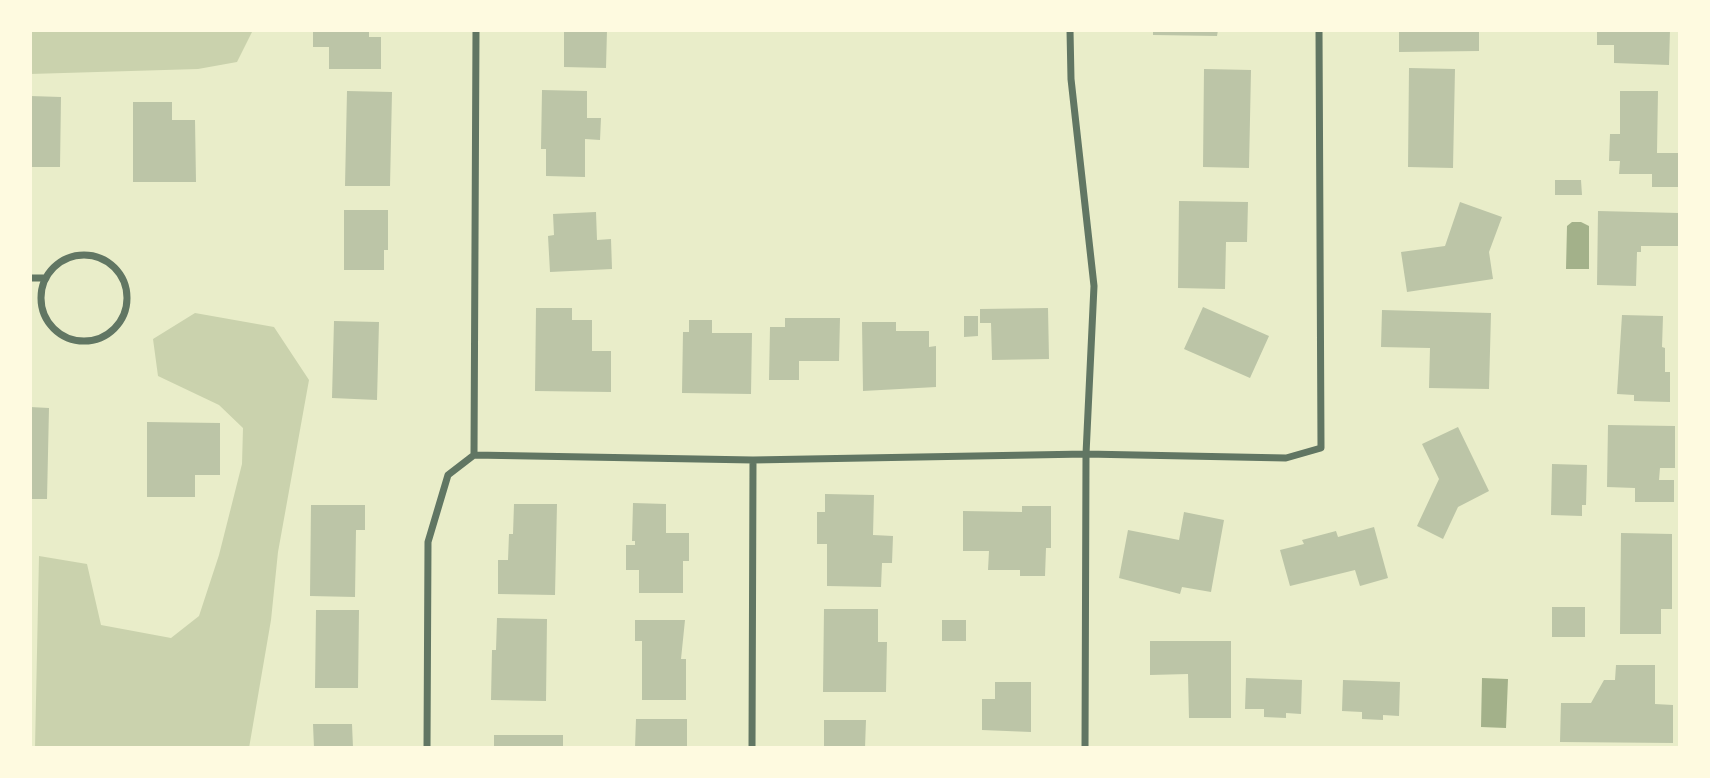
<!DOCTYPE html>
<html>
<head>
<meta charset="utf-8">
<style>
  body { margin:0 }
  #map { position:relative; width:1710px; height:778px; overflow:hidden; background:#e9edc9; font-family:Quicksand,sans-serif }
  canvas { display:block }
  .frame { position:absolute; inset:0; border:32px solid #fefae0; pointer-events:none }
</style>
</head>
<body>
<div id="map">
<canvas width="1710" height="778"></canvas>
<div class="frame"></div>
</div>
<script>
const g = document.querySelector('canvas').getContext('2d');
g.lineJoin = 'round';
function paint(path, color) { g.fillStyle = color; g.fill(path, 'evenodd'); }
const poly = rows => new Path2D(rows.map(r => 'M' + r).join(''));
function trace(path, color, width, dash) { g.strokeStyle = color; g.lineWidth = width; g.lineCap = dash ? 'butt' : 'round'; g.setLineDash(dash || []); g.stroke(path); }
paint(poly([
  [30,30,253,30,237,62,198,69,30,74],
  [195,313,274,327,309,380,278,552,271,620,249,748,35,748,39,556,87,564,101,625,171,638,199,616,219,555,242,464,243,428,219,405,158,376,153,339]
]), '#cad2ad');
paint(poly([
  [1572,222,1581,222,1589,226,1589,269,1566,269,1567,226],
  [1482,678,1508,679,1506,728,1481,727]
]), '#a3b18a');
paint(poly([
  [313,30,369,30,369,37,381,37,381,69,329,69,329,47,313,47],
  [564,30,607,30,606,68,564,67],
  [1153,30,1218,30,1217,36,1153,35],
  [1399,30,1479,30,1479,51,1399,52],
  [1597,30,1670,30,1669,65,1614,63,1614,45,1597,45],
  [1409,68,1455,69,1453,168,1408,167],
  [1204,69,1251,70,1249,168,1203,167],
  [542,90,587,91,587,118,601,118,600,140,585,139,585,177,546,176,546,149,541,149],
  [347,91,392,92,390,186,345,186],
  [1620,91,1658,91,1657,153,1680,153,1680,187,1652,187,1652,174,1619,174,1620,161,1609,161,1610,134,1620,134],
  [30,96,61,97,60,167,30,167],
  [133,102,172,102,172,120,195,120,196,182,133,182],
  [1555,180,1581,180,1582,195,1555,195],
  [1179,201,1248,202,1247,242,1226,242,1225,289,1178,288],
  [1460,202,1502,217,1489,252,1493,279,1407,292,1401,252,1445,246],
  [344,210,388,210,388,250,384,250,384,270,344,270],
  [1598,211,1679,213,1678,246,1641,246,1641,252,1637,252,1636,286,1597,285],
  [596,212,597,240,611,239,612,269,550,272,548,236,554,235,553,214],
  [1203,307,1269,336,1250,378,1184,349],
  [536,308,572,308,572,320,592,320,592,351,611,351,611,392,535,391],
  [1048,308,1049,359,992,360,991,323,980,323,980,309],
  [1382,310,1491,313,1489,389,1429,388,1430,348,1381,347],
  [1622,315,1663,316,1662,347,1665,348,1665,372,1670,372,1670,402,1634,401,1634,395,1617,394],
  [964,316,978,316,978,336,964,337],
  [785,318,840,318,839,361,799,361,799,380,769,380,770,327,785,327],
  [689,320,712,320,712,333,752,333,751,394,682,393,683,332,689,332],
  [334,321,379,322,377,400,332,398],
  [862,322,896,322,896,331,929,331,929,347,936,346,936,387,863,391],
  [30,407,49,408,47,499,30,499],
  [147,422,220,423,220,475,195,475,195,497,147,497],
  [1608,425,1675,426,1675,468,1660,468,1659,480,1674,480,1674,502,1635,502,1635,488,1607,487],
  [1458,427,1489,491,1458,507,1443,539,1417,526,1439,479,1422,444],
  [1552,464,1587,465,1586,505,1582,505,1582,516,1551,515],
  [825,494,874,495,873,535,893,536,892,563,882,563,881,587,827,586,827,544,817,544,817,512,825,512],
  [633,503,666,504,666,533,689,533,689,561,683,561,683,593,639,593,639,570,626,570,626,545,635,545,635,541,632,541],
  [514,504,557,504,555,595,498,594,498,560,508,560,509,534,513,534],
  [311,505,365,505,365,530,356,530,355,597,310,596],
  [1022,506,1051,506,1051,548,1046,548,1045,576,1020,576,1020,570,988,570,989,551,963,551,963,511,1022,512],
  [1184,512,1224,520,1211,592,1182,587,1180,594,1119,578,1128,530,1179,540],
  [1374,527,1388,578,1360,586,1355,570,1290,586,1280,550,1304,544,1302,540,1336,531,1338,537],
  [1621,533,1672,534,1672,609,1661,609,1661,634,1620,634],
  [1552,607,1585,607,1585,637,1552,637],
  [824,609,878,609,878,642,887,642,886,692,823,692],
  [316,610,359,610,358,688,315,688],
  [497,618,547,619,546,701,491,700,492,650,496,650],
  [635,620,685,620,681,659,686,659,686,700,642,700,642,641,635,641],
  [942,620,966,620,966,641,942,641],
  [1150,641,1231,641,1231,718,1189,718,1188,674,1150,675],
  [1616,665,1655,665,1655,704,1673,705,1673,743,1560,742,1561,703,1591,703,1604,680,1615,680],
  [1246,678,1302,680,1301,714,1286,713,1286,718,1264,717,1264,709,1245,709],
  [1343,680,1400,682,1399,716,1383,715,1383,720,1362,719,1362,712,1342,711],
  [995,682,1031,682,1031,732,982,730,982,699,995,699],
  [636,719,687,719,687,748,635,748],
  [824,720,866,720,865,748,824,748],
  [313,724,352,724,353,748,314,748],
  [494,735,563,735,563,748,494,748]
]), '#bcc5a7');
trace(poly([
  [1070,30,1071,79,1094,286,1086,454,1085,748],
  '41 298a43 43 0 1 1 86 0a43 43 0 1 1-86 0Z',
  [30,278,46,278],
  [474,455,753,460,1086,454,1286,458,1321,448,1319,30],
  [474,455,476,30],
  [427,748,428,542,448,475,474,455],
  [752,748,753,460]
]), '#617663', 7);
</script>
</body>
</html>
